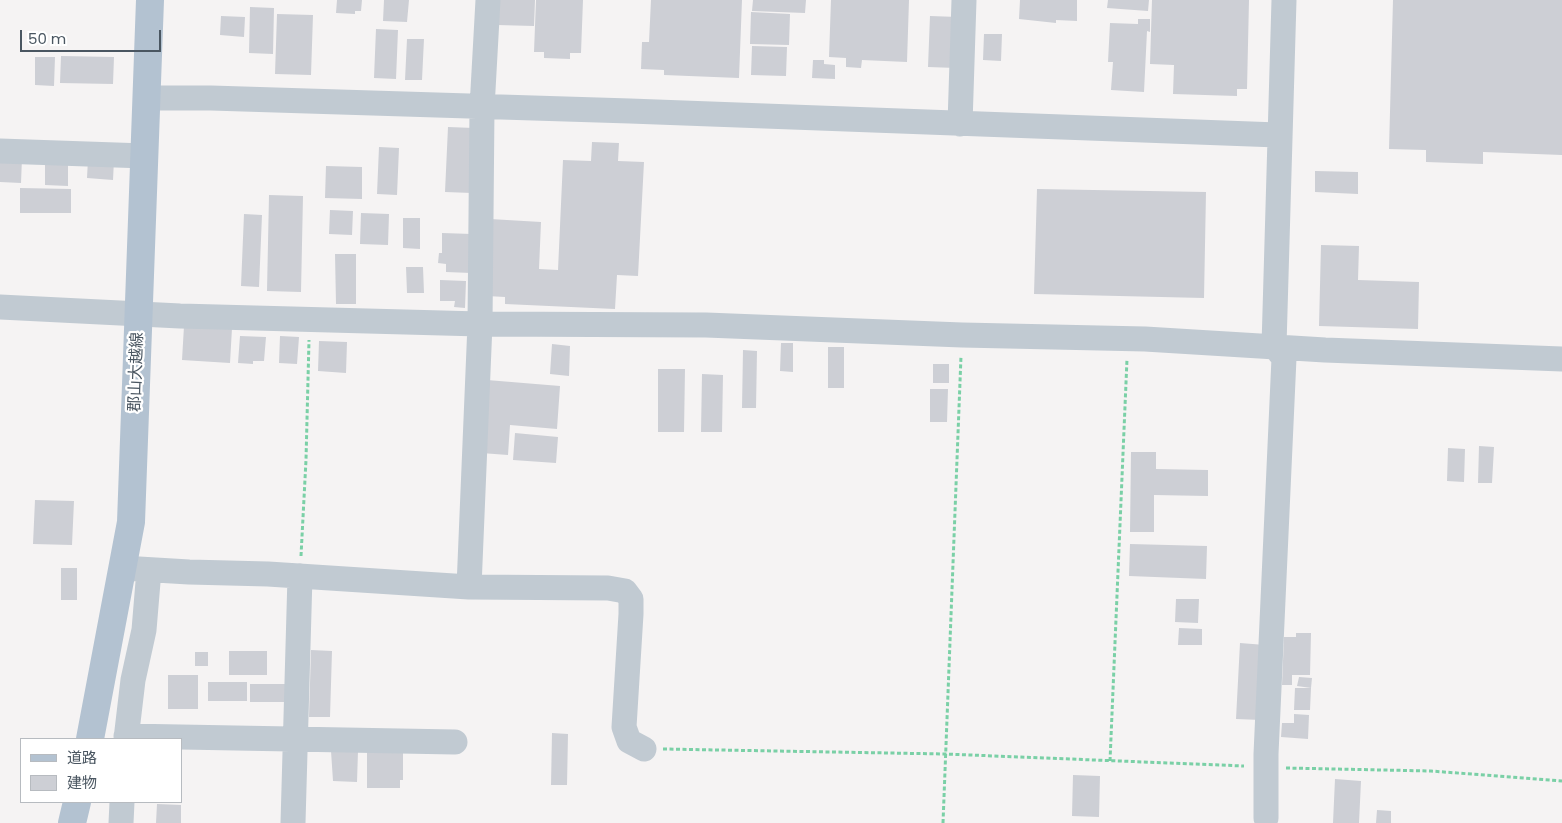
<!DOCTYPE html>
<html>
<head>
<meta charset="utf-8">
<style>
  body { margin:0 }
  #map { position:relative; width:1562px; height:823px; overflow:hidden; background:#f5f3f3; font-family:Poppins,"Noto Sans JP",sans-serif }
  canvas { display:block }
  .legend { position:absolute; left:20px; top:738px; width:162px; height:65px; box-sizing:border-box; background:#fff; border:1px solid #b7bbc0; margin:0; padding:6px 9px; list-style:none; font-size:15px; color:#4a5661 }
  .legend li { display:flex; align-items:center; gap:10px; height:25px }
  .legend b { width:25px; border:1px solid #b7bbc0 }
  .scale { position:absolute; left:20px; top:30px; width:141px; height:22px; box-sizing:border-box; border:2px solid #4a5661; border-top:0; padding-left:6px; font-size:15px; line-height:18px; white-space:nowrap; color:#4a5661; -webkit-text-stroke:4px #fff; paint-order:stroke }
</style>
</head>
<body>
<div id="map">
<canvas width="1562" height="823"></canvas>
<ul class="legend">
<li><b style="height:6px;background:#b3c2d1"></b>道路</li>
<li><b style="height:14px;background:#cdcfd5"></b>建物</li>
</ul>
<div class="scale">50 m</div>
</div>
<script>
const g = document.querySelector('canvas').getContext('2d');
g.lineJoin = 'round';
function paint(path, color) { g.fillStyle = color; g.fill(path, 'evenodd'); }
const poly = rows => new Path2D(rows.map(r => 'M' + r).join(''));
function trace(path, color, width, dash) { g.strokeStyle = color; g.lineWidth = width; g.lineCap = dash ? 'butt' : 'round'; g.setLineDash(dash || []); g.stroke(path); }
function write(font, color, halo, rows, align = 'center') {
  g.font = font + ' Poppins,"Noto Sans JP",sans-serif'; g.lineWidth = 4.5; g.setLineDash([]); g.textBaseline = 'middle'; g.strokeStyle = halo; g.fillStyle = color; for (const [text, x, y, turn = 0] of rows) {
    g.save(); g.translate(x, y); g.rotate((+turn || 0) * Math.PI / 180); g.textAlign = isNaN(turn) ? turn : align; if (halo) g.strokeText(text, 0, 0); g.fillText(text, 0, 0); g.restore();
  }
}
paint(poly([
  [337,0,362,0,361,11,355,11,355,14,336,13],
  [384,0,409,0,407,22,383,21],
  [498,0,535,0,534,26,497,25],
  [536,0,583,0,581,53,570,53,570,59,544,58,544,52,534,52],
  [651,0,742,0,739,78,664,75,664,70,641,69,642,42,649,42],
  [753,0,806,0,805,13,752,11],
  [831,0,909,0,907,62,862,60,861,68,846,67,846,58,829,57],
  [1020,0,1077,0,1077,21,1056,20,1056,23,1019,19],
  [1108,0,1149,0,1148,11,1107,8],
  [1152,0,1249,0,1247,89,1237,89,1237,96,1173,94,1174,65,1150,64],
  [1393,0,1562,0,1562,155,1483,152,1483,164,1426,162,1426,150,1389,149],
  [250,7,274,8,273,54,249,53],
  [751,12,790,14,789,45,750,44],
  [277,14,313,15,311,75,275,74],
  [221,16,245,17,244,37,220,35],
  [930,16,958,17,956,68,928,67],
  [1138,19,1150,19,1150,32,1147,31,1144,92,1111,90,1113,62,1108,62,1110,23,1138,24],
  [376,29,398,30,396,79,374,78],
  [984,34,1002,34,1001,61,983,60],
  [407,39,424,39,422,80,405,80],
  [752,46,787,47,786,76,751,75],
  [61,56,114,57,113,84,60,83],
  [35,57,55,57,54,86,35,85],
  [813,60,824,60,824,64,835,65,835,79,812,78],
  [448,127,474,128,472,193,445,192],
  [592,142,619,143,618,161,644,162,638,276,617,275,615,309,505,304,505,297,487,296,490,219,541,222,539,269,558,270,563,160,591,161],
  [379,147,399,148,397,195,377,194],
  [0,157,22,158,21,183,0,182],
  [88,159,114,160,113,180,87,178],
  [45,161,68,161,68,186,45,185],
  [326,166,362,167,362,199,325,198],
  [1315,171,1358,172,1358,194,1315,192],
  [20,188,71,189,71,213,20,213],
  [1037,189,1206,192,1204,298,1034,294],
  [269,195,303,196,301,292,267,291],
  [330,210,353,211,352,235,329,234],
  [361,213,389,214,388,245,360,244],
  [244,214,262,215,259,287,241,286],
  [403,218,420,218,420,249,403,248],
  [442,233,472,234,471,273,446,272,446,264,438,263,439,253,442,253],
  [1321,245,1359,246,1358,280,1419,282,1418,329,1319,326],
  [335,254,356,254,356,304,336,304],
  [406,267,423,267,424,293,407,293],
  [440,280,466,281,465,308,454,307,455,301,440,301],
  [184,326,232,328,230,363,182,360],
  [240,336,266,337,264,361,253,361,253,364,238,363],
  [280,336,299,337,297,364,279,363],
  [319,341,347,342,346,373,318,371],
  [781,343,793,343,793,372,780,371],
  [552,344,570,346,569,376,550,374],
  [828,347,844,347,844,388,828,388],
  [743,350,757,351,756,408,742,408],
  [933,364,949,364,949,383,933,383],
  [658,369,685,369,684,432,658,432],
  [702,374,723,375,722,432,701,432],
  [487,380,560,386,557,429,510,425,508,455,481,453],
  [930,389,948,389,947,422,930,422],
  [515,433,558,437,556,463,513,460],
  [1479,446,1494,447,1492,483,1478,483],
  [1448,448,1465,449,1464,482,1447,481],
  [1131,452,1156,452,1156,469,1208,470,1208,496,1154,495,1154,532,1130,532],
  [35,500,74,501,72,545,33,544],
  [1130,544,1207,546,1206,579,1129,576],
  [61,568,77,568,77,600,61,600],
  [1176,599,1199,599,1198,623,1175,622],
  [1179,628,1202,629,1202,645,1178,645],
  [1296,633,1311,633,1310,675,1292,675,1292,685,1282,685,1284,637,1296,637],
  [1240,643,1265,645,1261,720,1236,719],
  [311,650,332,651,330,717,309,717],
  [229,651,267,651,267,675,229,675],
  [195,652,208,652,208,666,195,666],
  [168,675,198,675,198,709,168,709],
  [1299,677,1312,678,1311,688,1297,686],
  [208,682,247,682,247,701,208,701],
  [250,684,291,684,291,702,250,702],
  [1295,688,1311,688,1310,710,1294,710],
  [1294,714,1309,715,1308,739,1281,737,1282,723,1294,723],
  [552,733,568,734,567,785,551,785],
  [403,747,403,780,400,780,400,788,367,788,367,750],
  [331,751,358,751,357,782,333,781],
  [1073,775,1100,776,1099,817,1072,816],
  [1335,779,1361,781,1359,823,1333,823],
  [157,804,181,805,181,823,156,823],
  [1377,810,1391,811,1391,823,1376,823]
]), '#cdcfd5');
trace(poly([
  [301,556,306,460,309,340],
  [663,749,945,754,1244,766],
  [1110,761,1127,359],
  [1286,768,1431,771,1562,781],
  [943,823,961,356]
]), '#7ad0a6', 3, [4, 2.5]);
trace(poly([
  [488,0,482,108,480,324,469,587,608,588,625,591,631,599,631,614,624,727,629,741,644,749],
  [147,98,211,98,630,111,1278,135],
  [960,124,964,0],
  [0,151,145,156],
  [0,307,180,316,480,324,706,325,962,335,1145,339,1325,350,1562,359],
  [122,568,189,572,268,574,469,587],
  [126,736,455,742],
  [126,739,133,680,144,630,149,570],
  [1266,818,1266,754,1284,358,1274,346,1284,0],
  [121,823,122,802],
  [293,823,300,576]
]), '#c1cad2', 25);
trace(poly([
  [90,739,131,522,150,0],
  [72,823,77,802]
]), '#b3c2d1', 28);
write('16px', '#4a5661', '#fff', [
  ["郡山大越線",137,372,-88]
]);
</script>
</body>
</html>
